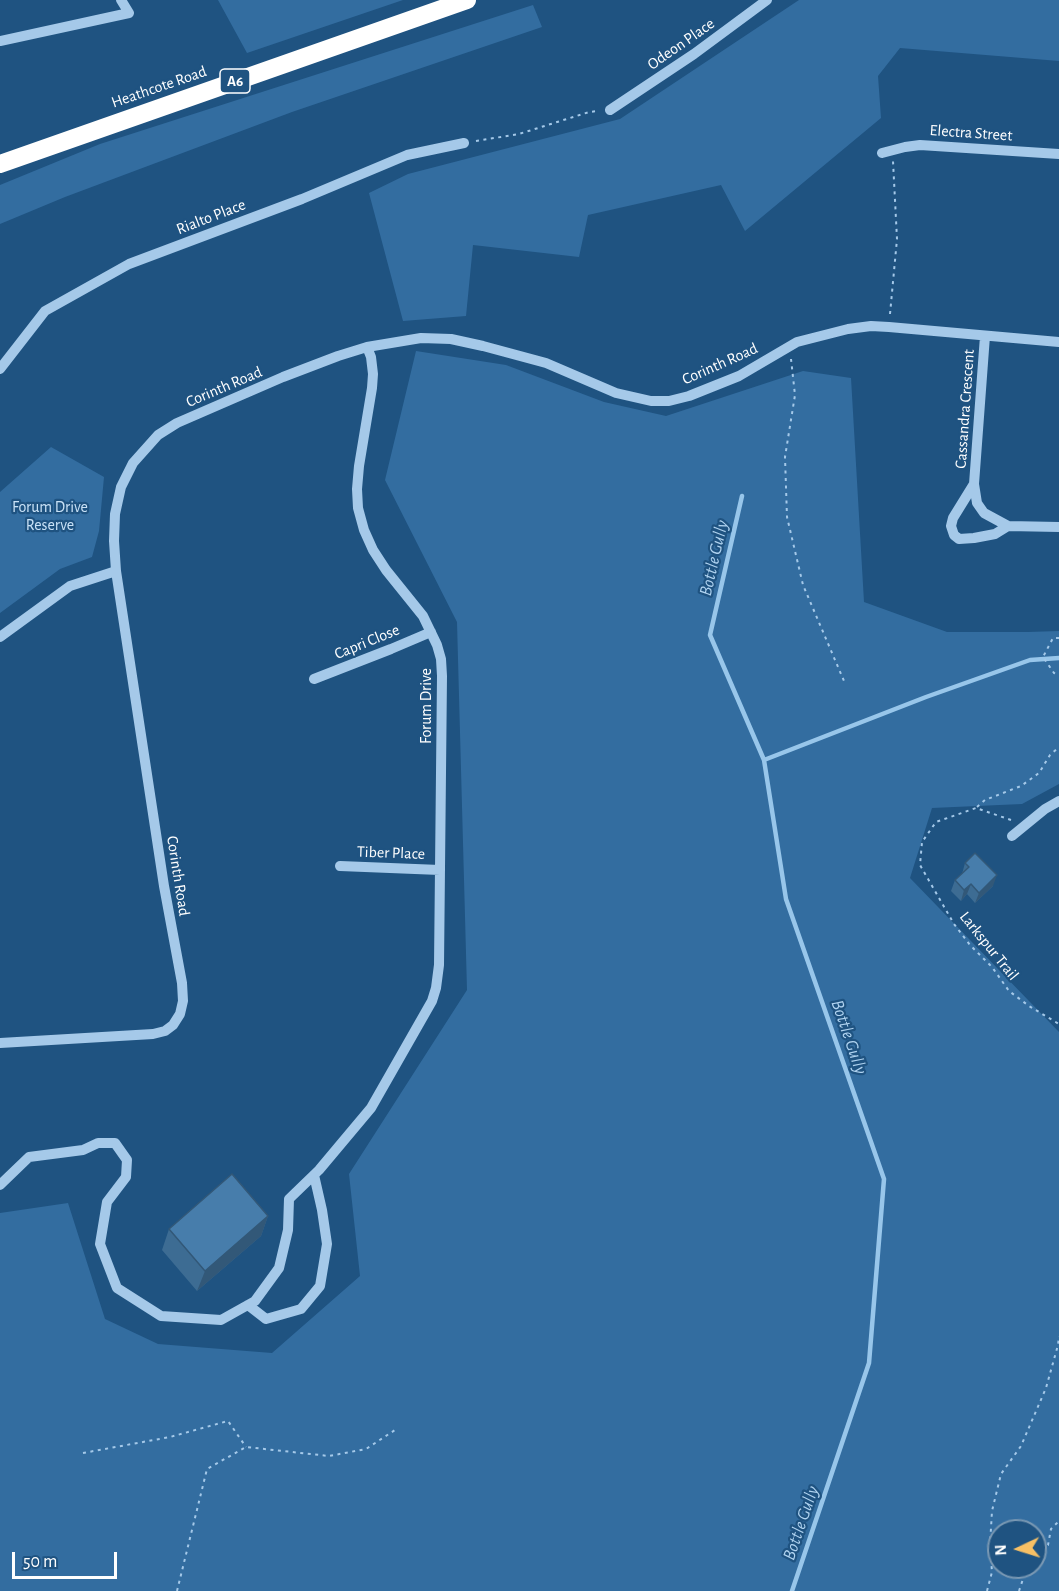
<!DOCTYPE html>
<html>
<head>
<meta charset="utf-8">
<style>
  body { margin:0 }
  #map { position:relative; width:1059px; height:1591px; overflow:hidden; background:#1f5381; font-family:"Alegreya Sans",sans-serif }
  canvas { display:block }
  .north { position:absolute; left:987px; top:1519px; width:60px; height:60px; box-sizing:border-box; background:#1f5381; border:2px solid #7998b3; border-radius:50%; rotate:266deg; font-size:16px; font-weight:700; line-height:24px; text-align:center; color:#fff }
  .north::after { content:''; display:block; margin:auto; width:21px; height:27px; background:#f7c065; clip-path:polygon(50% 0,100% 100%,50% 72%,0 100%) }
  .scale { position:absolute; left:12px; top:1552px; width:105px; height:27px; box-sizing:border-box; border:3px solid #fff; border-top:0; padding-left:8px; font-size:18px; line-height:21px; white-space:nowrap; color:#fff; -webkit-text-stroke:4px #1f5381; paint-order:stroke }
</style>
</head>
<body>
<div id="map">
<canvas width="1059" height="1591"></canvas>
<div class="north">N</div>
<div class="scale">50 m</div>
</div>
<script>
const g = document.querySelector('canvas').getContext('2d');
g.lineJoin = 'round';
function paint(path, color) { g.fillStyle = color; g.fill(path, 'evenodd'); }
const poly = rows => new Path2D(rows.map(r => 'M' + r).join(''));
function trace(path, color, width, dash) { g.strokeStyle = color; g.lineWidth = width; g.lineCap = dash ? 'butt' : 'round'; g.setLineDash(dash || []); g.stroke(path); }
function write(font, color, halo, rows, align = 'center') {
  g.font = font + ' "Alegreya Sans",sans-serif'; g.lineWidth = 4.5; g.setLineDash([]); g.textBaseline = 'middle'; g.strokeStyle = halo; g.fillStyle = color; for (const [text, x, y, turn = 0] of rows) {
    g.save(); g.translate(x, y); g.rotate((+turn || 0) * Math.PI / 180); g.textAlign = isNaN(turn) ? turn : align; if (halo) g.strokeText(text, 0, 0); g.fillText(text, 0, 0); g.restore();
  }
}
paint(poly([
  [218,0,403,0,247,53],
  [799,0,1059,0,1059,61,900,48,878,76,881,118,745,231,721,185,588,215,579,257,473,245,466,316,403,321,369,193,408,174,620,119],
  [533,5,542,27,292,112,65,197,0,224,0,185,100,144],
  [416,351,506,365,604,402,666,416,803,371,851,378,864,602,947,632,1028,632,1059,631,1059,784,1022,804,932,808,910,878,1059,1032,1059,1591,0,1591,0,1213,68,1203,105,1319,158,1344,272,1353,360,1276,349,1174,467,990,457,622,385,480],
  [999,1531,1035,1531,1035,1567,999,1567],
  [51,447,104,477,99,531,92,557,60,569,0,613,0,492]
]), '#336da0');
trace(poly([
  [742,496,710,635,764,760,786,899,884,1179,869,1363,792,1591],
  [764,760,926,697,1030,660,1059,658]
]), '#98c6ea', 4.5);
trace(poly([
  [476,141,519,134,589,112,598,111],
  [890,314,897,239,893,161],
  [791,359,795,395,785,457,787,517,803,585,844,681],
  [1059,638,1053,638,1043,657,1054,673,1059,675],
  [977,807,985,800,1021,786,1039,773,1050,755,1059,747],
  [1011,820,976,808,936,822,922,842,920,865,954,924,970,945,992,967,1009,991,1029,1006,1059,1024],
  [83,1453,170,1437,228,1421,246,1447],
  [1035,1553,1048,1545,1051,1529,1059,1521],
  [177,1591,207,1469,246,1447,329,1456,366,1449,395,1430],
  [987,1591,992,1572,990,1545,992,1511,1001,1474,1021,1446,1046,1388,1058,1345,1059,1336],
  [1019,1591,1027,1567]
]), '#a5c9e9', 2, [3, 4.5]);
trace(poly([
  [0,41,129,13,121,0],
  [610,110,694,54,767,0],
  [882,153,905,147,920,145,1059,154],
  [985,336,974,484,977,503,984,513,1008,526,1059,527],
  [0,369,45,311,129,264,302,199,407,155,464,143],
  [974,484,953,518,951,526,954,535,959,539,974,538,995,534,1008,526],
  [0,637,70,586,116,571],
  [314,679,391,649,431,632],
  [1012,836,1045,809,1059,801],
  [340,866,440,870],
  [0,1043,153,1034,165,1031,173,1025,180,1014,183,1001,182,983,164,886,116,571,114,541,115,514,121,487,133,463,158,435,177,423,283,377,338,356,367,347,421,338,451,339,483,346,546,363,616,393,651,401,669,401,689,396,739,376,797,342,848,329,871,326,889,327,1059,342],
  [0,1185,29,1157,83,1150,98,1143,115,1143,127,1160,126,1177,107,1202,100,1244,117,1288,161,1316,221,1320,255,1301,279,1268,288,1230,289,1199,319,1170,371,1108,432,1001,436,988,439,965,442,676,441,659,437,645,423,616,386,570,373,550,364,530,358,508,357,489,359,466,372,388,373,374,371,357,367,347],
  [248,1305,266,1319,301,1309,320,1286,327,1244,322,1210,314,1175]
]), '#a5c9e9', 10);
trace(poly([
  [0,164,467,0]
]), '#fff', 18);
paint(poly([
  [965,863,993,886,975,903,967,894,961,901,951,891,955,880,962,874],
  [268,1216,261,1236,197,1291,162,1250,169,1229]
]), '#3d6c93');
paint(poly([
  [997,875,993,886,975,903,979,893],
  [971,884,967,894,961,901,964,890],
  [268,1216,261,1236,197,1291,205,1271]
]), '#325878');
const building = poly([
  [975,853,997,875,979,893,971,884,964,890,955,880,969,867,965,863,975,853],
  [232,1174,268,1216,205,1271,169,1229,232,1174]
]);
paint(building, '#477dab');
trace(building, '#325878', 1.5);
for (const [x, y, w] of [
  [235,81,30]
]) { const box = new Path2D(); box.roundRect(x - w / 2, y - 12, w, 24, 4.5); g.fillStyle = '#1f5381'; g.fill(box); trace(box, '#fff', 1.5); }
write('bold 15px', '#fff', null, [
  ["A6",235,81]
]);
write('16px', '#fff', '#1f5381', [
  ["Odeon Place",681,44,-35],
  ["Heathcote Road",159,87,-19],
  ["Electra Street",971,133,4],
  ["Rialto Place",211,217,-21],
  ["Corinth Road",720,364,-24],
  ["Corinth Road",224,387,-23],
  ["Cassandra Crescent",965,409,-86],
  ["Capri Close",367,642,-22],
  ["Forum Drive",426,706,-90],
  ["Tiber Place",391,853,2],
  ["Corinth Road",178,876,81],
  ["Larkspur Trail",989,946,51]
]);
write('16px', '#c9e2f7', '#1f5381', [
  ["Forum Drive",50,507],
  ["Reserve",50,525]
]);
write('italic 18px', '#b0d3f0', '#1f5381', [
  ["Bottle Gully",714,558,-77],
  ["Bottle Gully",849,1037,71],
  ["Bottle Gully",801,1523,-71]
]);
</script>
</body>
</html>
